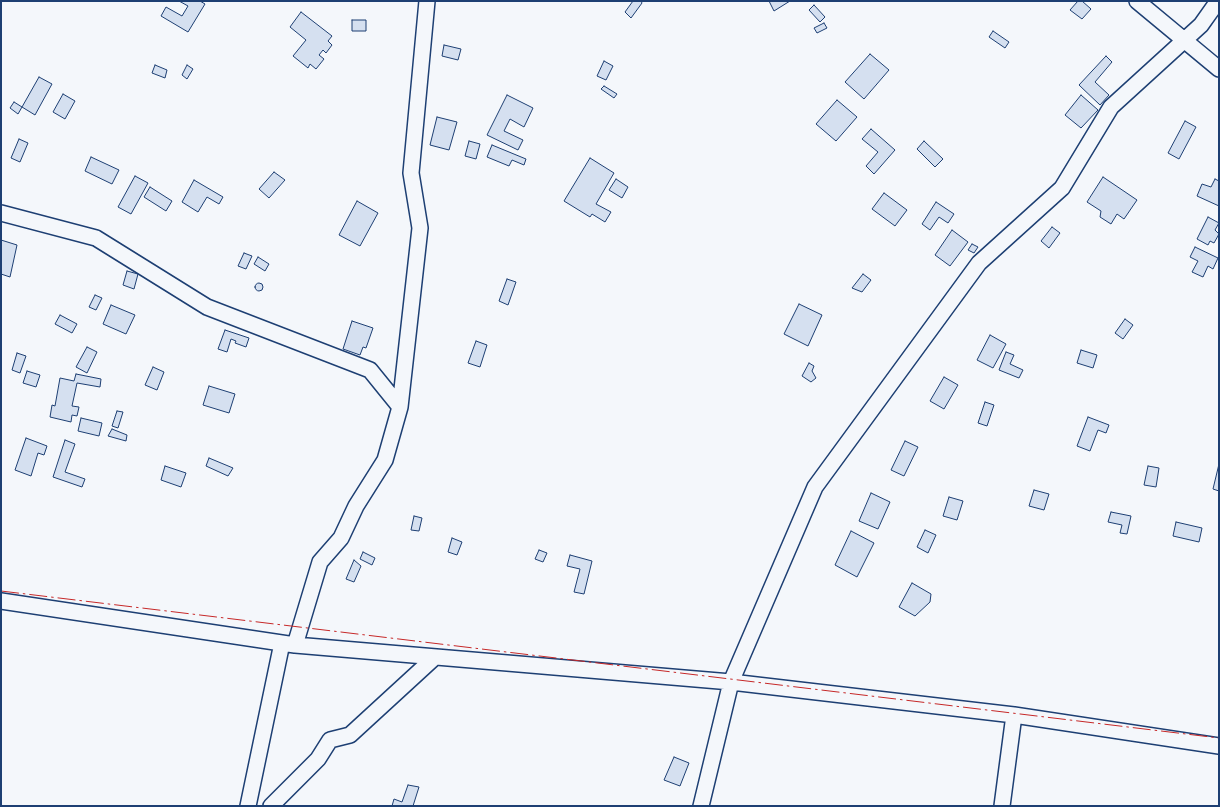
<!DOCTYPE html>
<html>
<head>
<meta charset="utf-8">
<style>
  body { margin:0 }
  #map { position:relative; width:1220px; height:807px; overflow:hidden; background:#f4f7fb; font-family:"Archivo Narrow",sans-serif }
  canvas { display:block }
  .frame { position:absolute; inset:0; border:2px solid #1d3f73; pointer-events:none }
</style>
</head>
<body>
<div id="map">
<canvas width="1220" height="807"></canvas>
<div class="frame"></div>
</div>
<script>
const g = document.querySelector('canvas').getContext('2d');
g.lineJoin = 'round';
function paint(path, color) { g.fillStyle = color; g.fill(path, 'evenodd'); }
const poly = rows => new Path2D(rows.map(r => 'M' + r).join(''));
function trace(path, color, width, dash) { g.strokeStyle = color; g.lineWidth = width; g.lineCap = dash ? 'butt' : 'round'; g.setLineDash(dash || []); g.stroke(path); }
const building = poly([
  [179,1,200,1,205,4,188,32,161,16,166,7,182,16,188,6,179,1],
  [633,1,641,1,642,3,631,18,625,12,633,1],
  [769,1,790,1,774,11,769,1],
  [1078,1,1082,1,1091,9,1082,19,1070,10,1078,1],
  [814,5,825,17,820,22,809,10,814,5],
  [301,12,332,36,328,41,332,45,326,53,323,50,319,55,324,59,316,69,310,64,308,68,293,56,306,40,290,27,301,12],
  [352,20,366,20,366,31,352,31,352,20],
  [824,23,827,28,817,33,814,28,824,23],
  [993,31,1009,42,1005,48,989,37,993,31],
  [444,45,461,49,458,60,442,56,444,45],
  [870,54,889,70,864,99,845,82,870,54],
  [1106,56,1112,62,1095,82,1109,95,1100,105,1079,85,1106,56],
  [604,61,613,66,606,80,597,76,604,61],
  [155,65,167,70,165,78,152,73,155,65],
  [187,65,193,69,187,79,182,75,187,65],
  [39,77,52,84,35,115,22,107,39,77],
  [604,86,617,94,614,98,601,89,604,86],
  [63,94,75,101,65,119,53,112,63,94],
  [507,95,533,108,524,127,510,119,504,131,523,140,518,150,487,135,507,95],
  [1081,95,1098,110,1081,128,1065,115,1081,95],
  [837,100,857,117,836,141,816,124,837,100],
  [14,102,22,107,18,114,10,108,14,102],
  [437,117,457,122,449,150,430,145,437,117],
  [1185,121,1196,127,1179,159,1168,153,1185,121],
  [871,129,895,150,874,174,866,166,878,152,862,139,871,129],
  [19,139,28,143,20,162,11,158,19,139],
  [469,141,480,144,476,159,465,156,469,141],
  [924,141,943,159,935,167,917,149,924,141],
  [492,145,526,159,524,165,512,160,509,166,487,157,492,145],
  [91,157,119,170,112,184,85,171,91,157],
  [590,158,614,173,596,204,611,212,605,222,592,214,590,217,564,201,590,158],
  [274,172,285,180,269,198,259,189,274,172],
  [135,176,148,183,131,214,118,207,135,176],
  [1103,177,1137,200,1124,219,1117,214,1111,224,1100,217,1101,211,1087,202,1103,177],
  [616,179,628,187,622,198,609,190,616,179],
  [1215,179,1219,181,1219,206,1197,196,1202,184,1211,187,1215,179],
  [194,180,223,197,219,204,207,197,198,212,182,202,194,180],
  [150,187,172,201,166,211,144,197,150,187],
  [884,193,907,210,895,226,872,209,884,193],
  [357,201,378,213,360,246,339,235,357,201],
  [936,202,954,214,948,223,939,217,930,230,922,224,936,202],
  [1208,217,1219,223,1215,230,1219,234,1214,243,1210,241,1208,245,1197,239,1208,217],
  [1052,227,1060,233,1049,248,1041,241,1052,227],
  [952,230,968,242,950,266,935,255,952,230],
  [1,240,17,245,10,277,1,274,1,240],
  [972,244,978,247,974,253,968,250,972,244],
  [1195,247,1218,258,1213,269,1208,266,1203,277,1192,272,1198,261,1190,257,1195,247],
  [244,253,252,256,246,269,238,266,244,253],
  [258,257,269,264,265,271,254,264,258,257],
  [127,271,138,274,134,289,123,285,127,271],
  [863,274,871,280,862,292,852,288,863,274],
  [507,279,516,282,508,305,499,301,507,279],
  '255 287a4 4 0 1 1 8 0a4 4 0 1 1-8 0Z',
  [95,295,102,298,96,310,89,307,95,295],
  [799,304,822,315,808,346,784,334,799,304],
  [111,305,135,315,126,334,103,324,111,305],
  [60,315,77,324,72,333,55,324,60,315],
  [1125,319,1133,325,1123,339,1115,333,1125,319],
  [352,321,373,328,366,348,363,347,360,355,343,349,352,321],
  [225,330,249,338,246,347,235,343,236,341,231,339,227,352,218,349,225,330],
  [990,335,1006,344,993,368,977,360,990,335],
  [476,341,487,345,480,367,468,363,476,341],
  [87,347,97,352,87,373,76,367,87,347],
  [1081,350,1097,355,1093,368,1077,363,1081,350],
  [1006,352,1014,355,1010,364,1023,370,1019,378,999,370,1006,352],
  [17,353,26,356,20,373,12,370,17,353],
  [809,363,814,366,812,371,816,378,811,382,802,376,809,363],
  [153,367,164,372,157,390,145,385,153,367],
  [27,371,40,375,36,387,23,383,27,371],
  [76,374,101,379,100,387,77,383,72,406,79,407,77,416,72,415,71,422,50,417,52,405,55,406,60,378,74,381,76,374],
  [944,377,958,385,944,409,930,401,944,377],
  [209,386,235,394,229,413,203,405,209,386],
  [985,402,994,405,987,426,978,423,985,402],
  [117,411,123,412,118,428,112,426,117,411],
  [1088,417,1109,425,1106,433,1098,430,1090,451,1077,446,1088,417],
  [81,418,102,423,99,436,78,431,81,418],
  [112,429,127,435,126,441,108,436,112,429],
  [26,438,47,446,44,455,38,453,31,476,15,470,26,438],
  [65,440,75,444,65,472,85,479,82,487,53,477,65,440],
  [905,441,918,447,904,476,891,470,905,441],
  [209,458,233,468,228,476,206,466,209,458],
  [1219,464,1219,491,1213,489,1219,464],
  [165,466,186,473,181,487,161,480,165,466],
  [1148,466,1159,468,1156,487,1144,485,1148,466],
  [1034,490,1049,494,1044,510,1029,506,1034,490],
  [871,493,890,502,878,529,859,521,871,493],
  [949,497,963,501,957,520,943,516,949,497],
  [1111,512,1131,516,1127,534,1120,533,1122,525,1108,522,1111,512],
  [414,516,422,518,419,531,411,530,414,516],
  [1176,522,1202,528,1199,542,1173,536,1176,522],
  [925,530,936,535,928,553,917,547,925,530],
  [851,531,874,543,857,577,835,565,851,531],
  [452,538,462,542,457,555,448,552,452,538],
  [539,550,547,553,543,562,535,559,539,550],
  [363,552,375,558,372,565,360,559,363,552],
  [570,555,592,561,584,594,574,592,580,569,567,566,570,555],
  [354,560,361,566,354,582,346,579,354,560],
  [912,583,931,594,930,602,915,616,899,607,912,583],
  [674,757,689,763,680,786,664,780,674,757],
  [408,785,419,787,413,806,392,806,394,799,402,802,408,785]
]);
paint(building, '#d5e0f0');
trace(building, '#1d3f73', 1);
const minor = poly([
  [1137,1,1219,69],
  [1,213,96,238,207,307,370,370,400,407],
  [1,601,295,645,731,682,1014,715,1219,746],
  [295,645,320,562,341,538,356,506,385,460,400,407,420,228,411,173,427,1],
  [248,806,282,643],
  [271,806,318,759,330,740,350,735,435,657],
  [701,806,731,682,815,487,979,263,1062,188,1111,107,1201,25,1218,1],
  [1002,806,1014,715]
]);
trace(minor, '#1d3f73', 18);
trace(minor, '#f4f7fb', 15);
trace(poly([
  [1,591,1219,738]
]), '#c62828', 1, [18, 4, 2.5, 4]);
</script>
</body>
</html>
